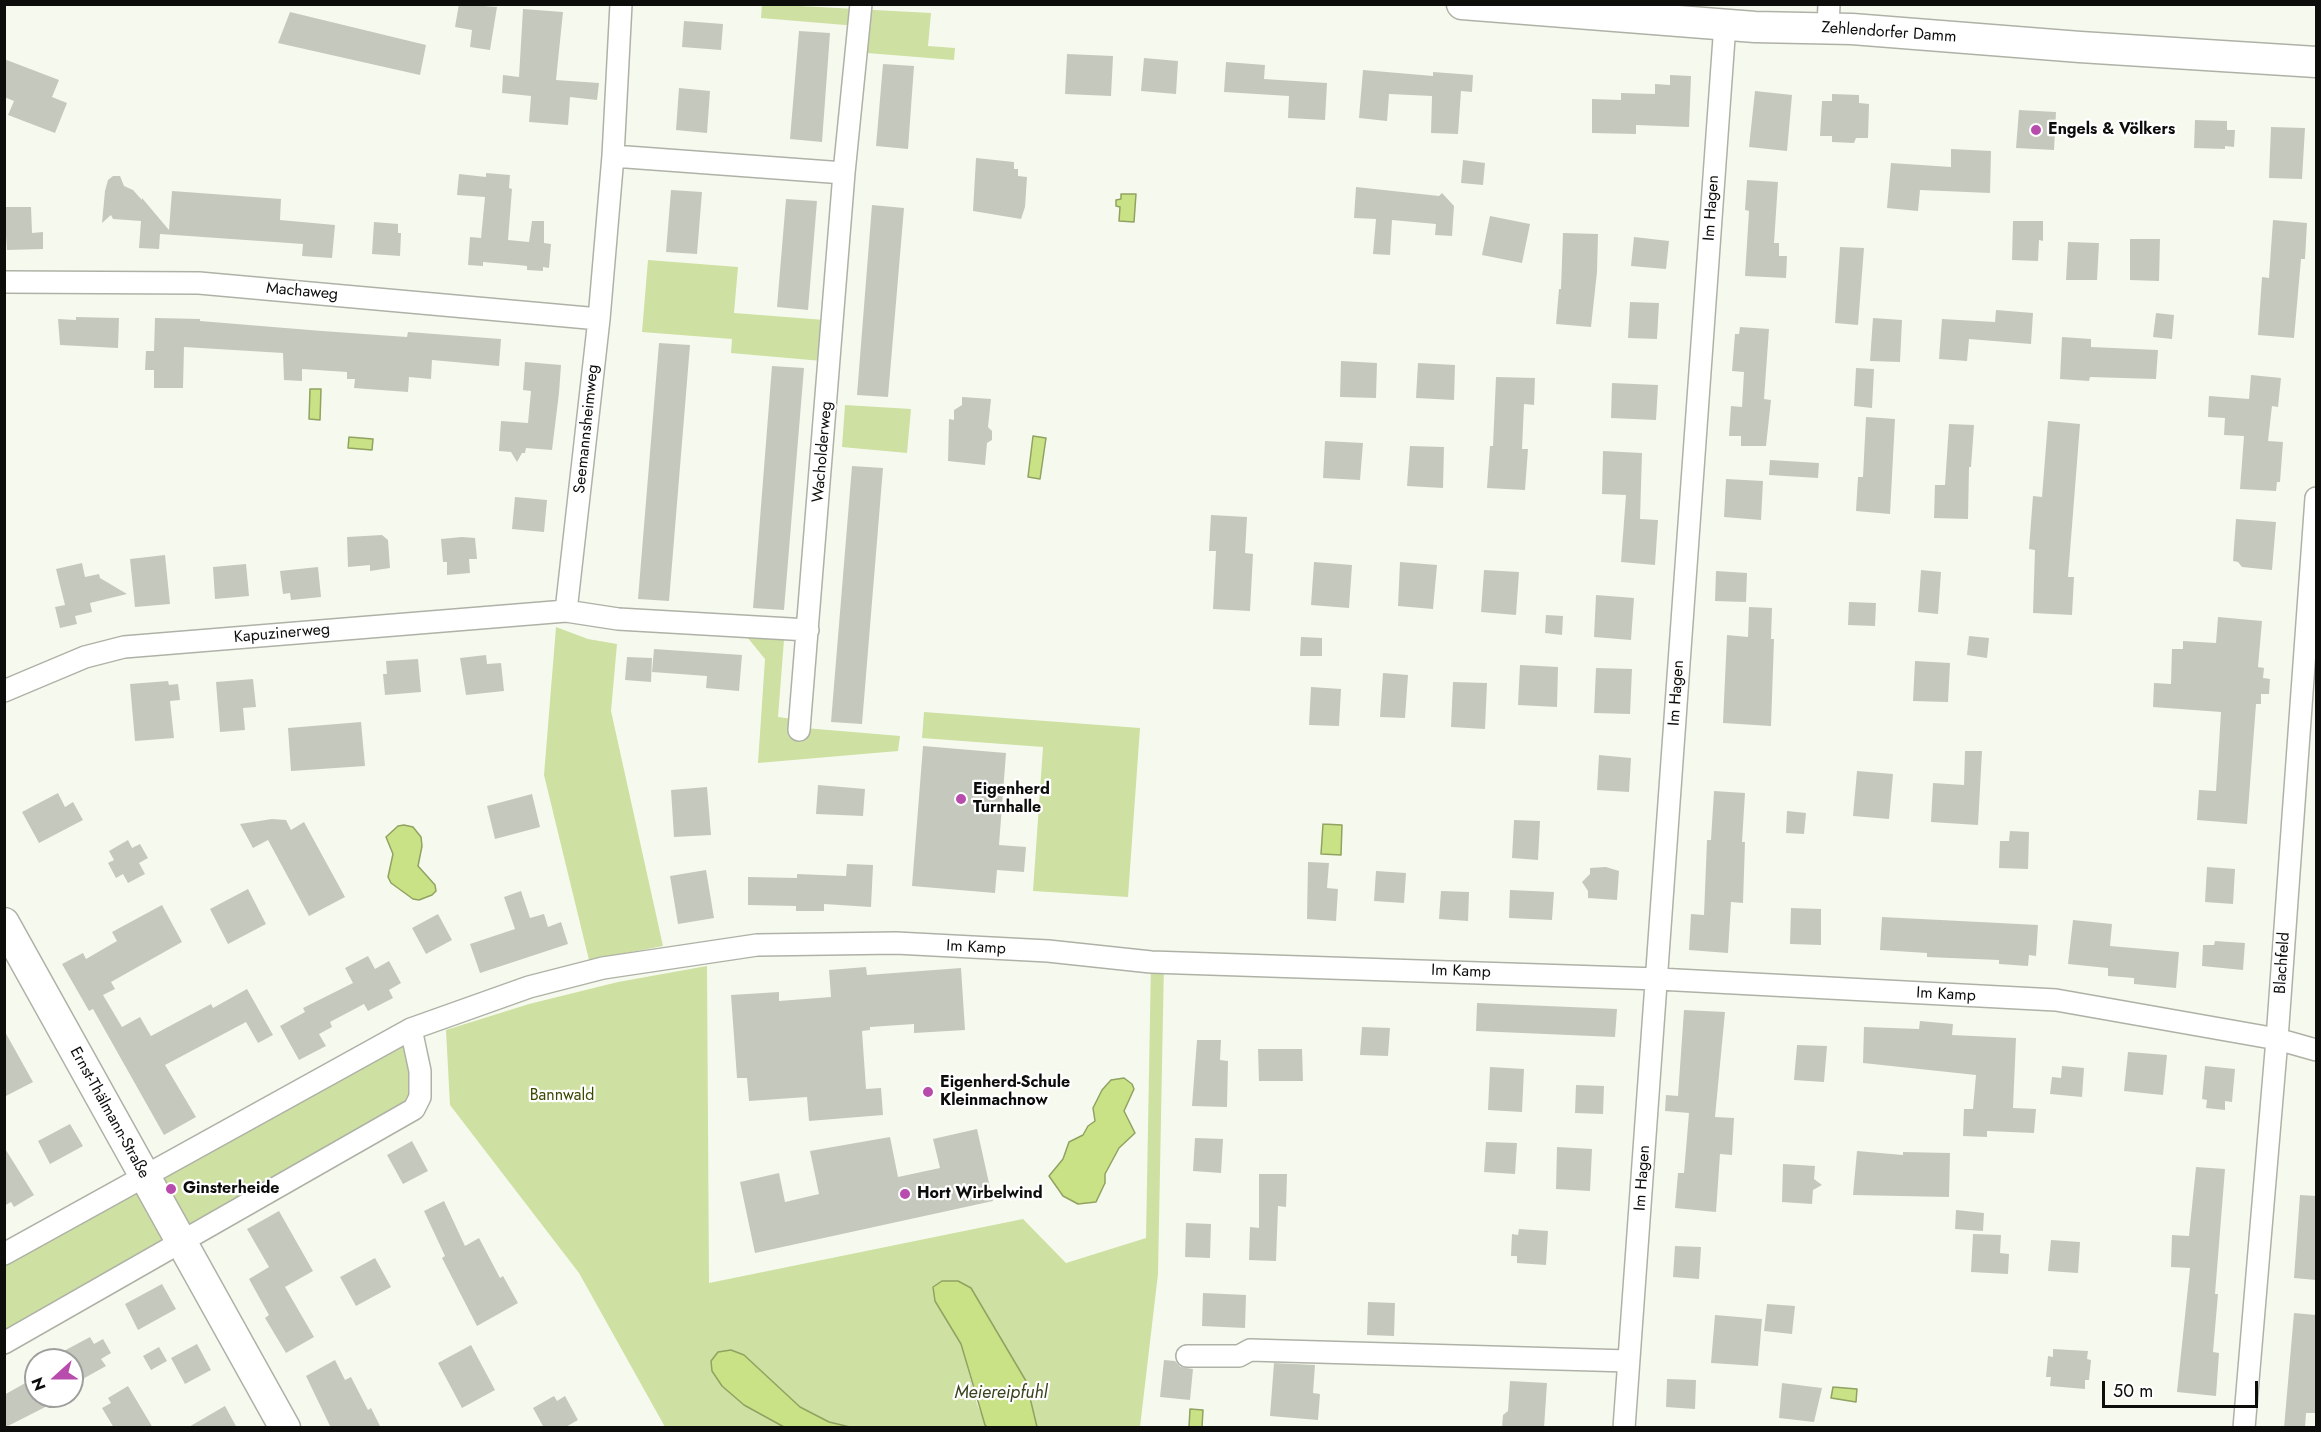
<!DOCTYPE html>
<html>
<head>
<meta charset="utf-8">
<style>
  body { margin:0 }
  #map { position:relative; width:2321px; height:1432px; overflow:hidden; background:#f6faee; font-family:Jost,sans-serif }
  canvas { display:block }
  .frame { position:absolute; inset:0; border:6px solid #0d0e0b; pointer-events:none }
  .north { position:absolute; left:24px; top:1348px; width:60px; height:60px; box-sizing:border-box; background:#fff; border:2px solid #9e9f9d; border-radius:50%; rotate:249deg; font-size:16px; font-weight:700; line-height:24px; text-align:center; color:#0d0e0b }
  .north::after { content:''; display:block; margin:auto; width:21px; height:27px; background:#b74cad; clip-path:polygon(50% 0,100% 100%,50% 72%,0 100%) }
  .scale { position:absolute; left:2102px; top:1381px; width:156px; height:27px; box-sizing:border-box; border:3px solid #0d0e0b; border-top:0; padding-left:8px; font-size:18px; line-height:21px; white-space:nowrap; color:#0d0e0b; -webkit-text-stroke:4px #fff; paint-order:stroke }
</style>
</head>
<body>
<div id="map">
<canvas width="2321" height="1432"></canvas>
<div class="frame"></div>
<div class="north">N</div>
<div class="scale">50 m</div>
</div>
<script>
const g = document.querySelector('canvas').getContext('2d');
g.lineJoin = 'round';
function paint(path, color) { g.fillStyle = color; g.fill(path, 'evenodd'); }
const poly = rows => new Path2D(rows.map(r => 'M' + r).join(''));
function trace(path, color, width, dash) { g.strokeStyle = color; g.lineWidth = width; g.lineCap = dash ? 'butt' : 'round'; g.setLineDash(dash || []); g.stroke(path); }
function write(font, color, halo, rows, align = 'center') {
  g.font = font + ' Jost,sans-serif'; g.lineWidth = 4.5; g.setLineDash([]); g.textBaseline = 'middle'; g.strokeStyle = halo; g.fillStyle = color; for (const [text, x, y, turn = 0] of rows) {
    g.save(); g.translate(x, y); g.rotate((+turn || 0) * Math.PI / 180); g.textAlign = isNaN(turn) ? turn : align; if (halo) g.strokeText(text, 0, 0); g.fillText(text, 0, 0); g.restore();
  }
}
paint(poly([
  [762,4,931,13,928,46,955,48,954,60,867,53,869,27,761,18],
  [648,260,738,267,734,313,825,320,822,361,731,353,732,339,642,332],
  [845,405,911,409,907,453,842,447],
  [556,627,588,639,617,644,611,711,663,946,589,960,544,775],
  [747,637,784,640,778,717,793,719,793,727,900,736,898,751,758,763,765,659],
  [924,712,1140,728,1128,897,1033,891,1043,747,922,738],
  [1151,962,1164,962,1158,1274,1140,1427,1037,1427,1026,1381,971,1288,958,1281,942,1281,935,1301,961,1344,977,1404,987,1427,850,1428,829,1422,800,1407,772,1384,744,1405,784,1427,665,1427,579,1273,450,1105,446,1030,529,1004,618,982,707,966,709,1283,1023,1219,1066,1263,1146,1238],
  [411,1029,420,1097,5,1343,5,1254]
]), '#cee0a2');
const water = poly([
  [1121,194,1136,194,1134,222,1119,221,1120,207,1116,206,1116,200,1121,199,1121,194],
  [310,389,321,389,320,420,309,419,310,389],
  [1033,436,1046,438,1040,479,1028,477,1033,436],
  [349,437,373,439,372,450,348,448,349,437],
  [1323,824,1342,825,1341,855,1321,854,1323,824],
  [404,825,413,827,421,837,422,846,418,866,435,885,436,891,432,895,419,900,413,899,391,883,388,877,393,854,386,837,398,826,404,825],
  [1124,1078,1132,1084,1134,1089,1124,1111,1135,1133,1119,1148,1105,1174,1105,1183,1096,1202,1078,1204,1063,1196,1049,1176,1063,1159,1069,1142,1083,1135,1088,1126,1095,1121,1093,1108,1102,1090,1111,1080,1124,1078],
  [942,1281,958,1281,971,1288,1026,1381,1037,1427,987,1427,985,1425,961,1344,935,1301,933,1287,942,1281],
  [731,1350,744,1355,800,1407,829,1422,850,1427,784,1427,744,1405,722,1386,712,1371,711,1361,718,1352,731,1350],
  [1833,1387,1857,1389,1856,1402,1831,1398,1833,1387],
  [1190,1409,1203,1410,1202,1427,1189,1427,1190,1409]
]);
paint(water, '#c9e286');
trace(water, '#91a261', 1.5);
paint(poly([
  [459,4,497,7,490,50,470,47,472,30,455,27],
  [523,9,563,12,556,80,599,83,597,100,570,97,568,125,529,122,531,96,502,93,503,75,519,77],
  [290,12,426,45,420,75,278,43],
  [684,21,723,24,721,50,682,47],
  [799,31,830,33,822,142,790,139],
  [1067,54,1113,56,1111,96,1065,94],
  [1144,58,1178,61,1176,94,1141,91],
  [4,59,59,80,52,97,67,103,55,133,8,115,14,101,4,97],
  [1226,62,1265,65,1264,79,1327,83,1325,120,1288,118,1289,96,1224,92],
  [883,64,914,66,908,149,876,146],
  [1363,70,1433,76,1433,72,1473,75,1472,92,1461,91,1458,134,1431,133,1432,96,1389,94,1387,121,1359,118],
  [1670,75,1691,76,1689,127,1636,125,1636,134,1592,133,1592,99,1621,100,1621,93,1655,94,1655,84,1670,85],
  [679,88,710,91,707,133,676,130],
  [1755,91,1792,95,1787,151,1749,147],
  [1832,94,1859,95,1859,103,1869,104,1868,138,1856,138,1854,143,1832,142,1832,136,1820,136,1822,101,1832,101],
  [2019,110,2056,112,2054,150,2016,148],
  [2195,120,2227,121,2227,130,2235,130,2234,147,2225,146,2225,149,2194,148],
  [2271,127,2305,128,2302,179,2269,178],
  [1951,149,1991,151,1990,193,1920,190,1918,211,1887,208,1891,163,1951,167],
  [976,158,1014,162,1014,169,1018,169,1018,176,1027,177,1025,207,1021,219,973,211],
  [1463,160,1485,163,1483,185,1461,183],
  [486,173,510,175,509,188,512,189,508,240,529,242,532,221,544,221,544,243,551,244,549,268,543,267,543,271,527,270,527,266,518,265,483,262,483,266,468,265,470,237,481,238,485,197,457,195,459,174,486,177],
  [113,176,120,176,124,186,133,190,142,200,142,198,169,230,172,191,281,199,280,220,335,225,332,258,302,256,303,244,160,234,159,249,139,248,141,221,113,219,111,215,102,223,105,191,108,180],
  [1747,180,1778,182,1774,243,1779,243,1779,256,1787,256,1786,278,1745,276,1749,211,1745,210],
  [1356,187,1439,196,1442,193,1454,206,1452,236,1435,235,1436,224,1392,220,1390,255,1373,254,1376,219,1354,218],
  [671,190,702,192,697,254,666,252],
  [786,199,817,201,808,310,777,307],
  [872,205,904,208,888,397,857,395],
  [4,207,31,207,32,233,43,232,43,249,7,250],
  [1490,216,1530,224,1522,263,1482,255],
  [2273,220,2307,223,2305,259,2301,259,2294,338,2258,335,2262,277,2269,278],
  [2013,221,2043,221,2043,241,2039,240,2038,261,2012,260],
  [374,222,398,224,398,233,401,233,400,256,372,254],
  [1563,233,1598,234,1597,272,1591,327,1556,324,1559,289,1561,289],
  [1634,237,1669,241,1666,269,1631,266],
  [2130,239,2160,239,2159,281,2130,280],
  [2068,242,2099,243,2097,280,2066,280],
  [1840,247,1864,248,1858,325,1835,323],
  [1630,302,1659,303,1657,339,1628,338],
  [1996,310,2033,313,2031,344,1969,339,1967,361,1939,359,1942,319,1995,322],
  [2156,313,2174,315,2172,339,2153,337],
  [76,317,119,318,118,348,60,345,58,319,76,320],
  [155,318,200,319,200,321,322,331,407,337,408,332,501,339,499,366,432,360,431,379,409,377,408,392,354,388,355,379,347,379,347,372,302,369,302,381,284,380,283,353,184,347,183,388,154,388,154,370,145,370,146,351,154,351],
  [1873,318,1902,320,1900,362,1870,361],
  [1740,327,1769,329,1764,399,1771,400,1766,446,1741,446,1741,436,1729,436,1731,406,1742,407,1744,372,1732,371,1735,334,1739,334],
  [2062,337,2091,339,2091,347,2158,350,2156,379,2090,377,2089,381,2060,379],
  [659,343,690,345,669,601,638,599],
  [1341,361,1377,363,1376,398,1340,397],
  [525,362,561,365,559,393,552,450,526,448,525,453,522,453,517,462,511,452,499,451,501,421,528,423,531,391,523,390],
  [1418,363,1455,365,1454,400,1416,398],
  [772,366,804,368,784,610,753,608],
  [1856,368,1874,369,1872,408,1854,406],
  [2251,375,2281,378,2278,407,2272,406,2268,441,2283,442,2280,482,2277,482,2276,491,2240,489,2244,436,2224,435,2225,418,2208,417,2209,396,2249,399],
  [1496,377,1535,378,1534,405,1524,404,1522,449,1528,449,1525,490,1487,488,1490,446,1493,446],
  [1612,383,1658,385,1656,420,1611,418],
  [962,397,991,399,988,427,992,431,992,440,987,443,985,465,948,461,949,419,954,420,954,410,962,405],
  [1866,417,1895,419,1890,514,1856,511,1858,477,1863,477],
  [2048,421,2080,424,2068,577,2074,577,2072,615,2033,613,2035,550,2029,549,2033,496,2042,497],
  [1949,424,1974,425,1971,467,1969,467,1968,519,1934,518,1935,485,1945,485],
  [1325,441,1363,443,1360,480,1323,478],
  [1410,446,1444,447,1443,488,1407,486],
  [1603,451,1642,453,1640,519,1658,520,1655,565,1621,562,1626,495,1602,494],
  [1770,460,1819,463,1818,478,1769,475],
  [852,466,883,468,862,724,831,722],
  [1726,479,1763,481,1761,520,1724,517],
  [515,497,547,500,544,532,512,529],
  [1211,515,1247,517,1245,553,1253,554,1250,611,1213,609,1216,551,1209,551],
  [2236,519,2276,522,2272,570,2242,567,2238,562,2233,561],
  [382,535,388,540,390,568,370,571,370,565,348,567,347,537],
  [462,537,475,538,477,559,469,559,470,573,447,575,447,562,443,562,441,539],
  [165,555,170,604,135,607,130,559],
  [1314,562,1352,565,1349,608,1311,605],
  [1400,562,1437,565,1433,609,1398,606],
  [82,563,85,577,99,574,100,578,127,594,90,603,92,612,75,616,77,624,60,628,55,607,65,605,56,569],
  [246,564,249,596,215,599,213,567],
  [318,567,321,597,291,600,290,593,283,594,280,571],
  [1484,570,1519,572,1516,615,1481,612],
  [1921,570,1941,572,1938,614,1918,612],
  [1716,571,1747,573,1746,602,1715,601],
  [1596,595,1634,598,1631,640,1594,637],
  [1849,602,1876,603,1875,626,1848,625],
  [1749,607,1772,608,1771,639,1774,639,1771,726,1723,723,1727,635,1748,637],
  [1546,615,1563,616,1562,635,1545,633],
  [2218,617,2262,621,2258,667,2264,668,2263,678,2270,679,2269,694,2261,694,2261,704,2256,704,2247,824,2197,820,2199,790,2216,791,2221,712,2153,707,2154,683,2171,684,2172,649,2183,649,2183,641,2216,643],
  [1969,636,1989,638,1987,658,1967,655],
  [1301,637,1322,638,1322,656,1300,656],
  [654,649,742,655,739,691,706,688,707,676,652,672],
  [486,655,487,664,501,663,504,691,466,695,460,658],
  [627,657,652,658,651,682,625,680],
  [418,659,421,692,385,695,383,674,387,674,386,661],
  [1915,661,1950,663,1948,702,1913,701],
  [1520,665,1558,667,1557,707,1518,705],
  [1596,668,1632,669,1630,714,1594,713],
  [1383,673,1408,675,1405,718,1380,717],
  [253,679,256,707,243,708,245,730,220,732,216,682],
  [168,681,169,685,178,684,180,700,170,701,174,738,135,741,130,684],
  [1453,682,1487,683,1485,729,1451,727],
  [1311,687,1341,689,1339,726,1309,725],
  [361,722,365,766,291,771,288,728],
  [923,746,1006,753,999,845,1026,847,1024,872,997,870,995,893,912,886],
  [1965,751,1982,751,1978,825,1931,822,1933,783,1964,785],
  [1599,755,1631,758,1629,792,1597,790],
  [1857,771,1893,774,1889,819,1853,816],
  [818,785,865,789,863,816,816,814],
  [707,787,711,835,674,837,671,790],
  [1714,791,1745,793,1742,842,1745,842,1743,903,1731,902,1728,953,1689,950,1691,914,1704,915,1707,840,1711,840],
  [58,793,65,807,73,802,83,820,39,843,22,812],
  [532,794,540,827,495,839,487,806],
  [1787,811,1806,813,1804,834,1786,833],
  [272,819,286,820,291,830,304,822,345,897,309,916,268,840,253,848,240,824],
  [1514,820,1540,821,1538,860,1512,858],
  [2010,831,2029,832,2028,869,1999,868,2000,841,2009,841],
  [128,840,132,848,140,844,148,858,139,863,145,874,128,883,123,874,116,878,108,863,114,860,109,851],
  [1308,862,1329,863,1327,888,1338,889,1336,921,1307,919],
  [847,864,873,865,871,907,824,904,824,911,796,911,796,906,748,905,748,877,797,878,797,874,846,876],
  [1606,867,1619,871,1617,900,1588,898,1588,891,1582,882,1590,874,1590,868],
  [2207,867,2235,869,2233,904,2205,902],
  [706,870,714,918,678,924,670,876],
  [1376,871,1406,873,1404,903,1374,901],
  [248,889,266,924,228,944,210,909],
  [1510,890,1554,892,1552,920,1509,918],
  [521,891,530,918,544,914,548,927,561,922,568,944,480,973,470,944,515,929,504,897],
  [1441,891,1469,892,1468,921,1439,919],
  [162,905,182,942,111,982,115,989,103,995,122,1027,140,1017,151,1036,211,1004,213,1008,247,989,273,1035,258,1043,246,1022,165,1065,196,1117,164,1135,93,1009,89,1011,62,964,83,953,86,959,117,941,112,932],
  [1791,908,1821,909,1821,945,1790,944],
  [438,914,452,940,426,954,412,928],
  [1882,917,2038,925,2036,956,2029,955,2028,966,1999,964,1999,960,1927,957,1927,953,1880,950],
  [2073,920,2112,924,2110,946,2179,952,2176,988,2134,984,2134,978,2108,976,2108,968,2068,964],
  [2215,941,2245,943,2243,970,2202,966,2203,945,2214,945],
  [368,956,375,969,389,961,401,983,389,990,393,998,368,1011,364,1004,330,1022,332,1027,319,1034,326,1046,299,1060,280,1026,305,1012,303,1008,353,983,345,968],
  [866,967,867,975,961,968,965,1030,914,1033,914,1024,870,1027,870,1030,862,1031,866,1089,881,1088,883,1115,809,1121,807,1097,749,1101,747,1078,737,1078,731,995,779,992,779,1001,831,997,829,970],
  [1477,1003,1617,1009,1615,1037,1476,1031],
  [1684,1010,1725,1012,1715,1117,1734,1118,1732,1155,1720,1154,1716,1212,1675,1208,1678,1173,1684,1173,1689,1113,1665,1111,1666,1095,1678,1096],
  [1920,1021,1953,1024,1952,1035,2016,1038,2013,1108,2036,1109,2034,1133,1987,1131,1987,1137,1963,1136,1964,1109,1973,1109,1976,1075,1863,1063,1864,1027,1919,1029],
  [1362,1027,1390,1028,1388,1056,1360,1055],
  [4,1030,33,1082,4,1097],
  [1197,1040,1221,1040,1220,1060,1228,1061,1227,1107,1192,1106],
  [1797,1045,1827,1046,1824,1082,1794,1080],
  [1258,1049,1302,1049,1303,1081,1259,1081],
  [2128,1052,2167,1055,2163,1095,2124,1091],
  [2062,1066,2084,1068,2082,1097,2050,1094,2052,1077,2061,1078],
  [2205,1066,2235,1069,2232,1102,2225,1101,2225,1110,2206,1108,2207,1100,2202,1099],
  [1490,1067,1524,1069,1522,1112,1488,1110],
  [1576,1085,1604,1086,1603,1114,1575,1113],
  [70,1124,83,1146,50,1164,38,1141],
  [977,1129,993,1201,755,1253,740,1182,779,1173,785,1202,819,1194,810,1151,890,1137,898,1177,940,1168,933,1139],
  [1195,1138,1223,1139,1221,1173,1193,1171],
  [412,1141,428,1171,403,1184,387,1155],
  [1486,1142,1517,1143,1515,1174,1484,1172],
  [4,1147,34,1195,14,1207,11,1202,4,1206],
  [1557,1147,1592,1149,1590,1191,1556,1189],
  [1857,1151,1903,1155,1903,1152,1950,1153,1949,1197,1853,1195],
  [1783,1164,1815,1166,1814,1179,1822,1185,1813,1190,1812,1204,1782,1202],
  [2196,1167,2225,1169,2215,1294,2218,1294,2213,1352,2219,1353,2216,1396,2177,1392,2190,1268,2171,1267,2172,1235,2189,1236],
  [1259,1174,1287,1174,1286,1207,1278,1206,1276,1261,1249,1260,1250,1227,1259,1228],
  [2300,1195,2316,1196,2316,1280,2294,1278],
  [444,1201,465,1246,479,1238,500,1278,503,1276,518,1303,477,1326,442,1258,445,1256,424,1211],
  [1956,1210,1984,1213,1983,1231,1955,1229],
  [279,1211,313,1271,285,1287,314,1337,286,1353,265,1318,269,1315,249,1279,269,1267,247,1229],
  [1186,1223,1211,1224,1210,1258,1185,1257],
  [1519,1229,1548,1231,1546,1265,1517,1263,1517,1256,1511,1256,1512,1234,1518,1235],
  [1973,1234,2001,1235,2000,1253,2009,1254,2008,1274,1971,1272],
  [2051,1240,2080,1242,2078,1273,2048,1271],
  [1675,1246,1701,1247,1699,1279,1673,1277],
  [375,1258,391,1287,356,1306,340,1277],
  [162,1284,176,1309,138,1330,125,1304],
  [1203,1293,1246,1295,1245,1328,1202,1326],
  [1368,1302,1395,1303,1394,1336,1367,1335],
  [1767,1304,1795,1306,1792,1334,1764,1331],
  [2294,1313,2316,1315,2316,1413,2306,1413,2305,1428,2284,1428],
  [1715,1315,1762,1319,1758,1366,1711,1363],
  [90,1337,94,1344,103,1339,111,1353,101,1359,106,1366,72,1385,72,1360,47,1360],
  [197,1344,211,1370,185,1384,171,1358],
  [471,1345,495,1390,462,1408,438,1363],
  [159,1347,167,1361,151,1370,143,1356],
  [2053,1349,2088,1351,2087,1359,2091,1360,2089,1380,2085,1380,2085,1389,2050,1386,2051,1377,2046,1377,2048,1356,2053,1357],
  [335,1360,345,1380,351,1377,368,1410,371,1408,381,1428,331,1428,306,1376],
  [1164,1360,1175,1361,1181,1367,1193,1369,1190,1400,1160,1397],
  [1274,1363,1315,1365,1313,1393,1320,1394,1318,1420,1270,1416],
  [36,1377,36,1396,67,1396,4,1428,4,1395],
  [1667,1379,1696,1380,1695,1409,1666,1407],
  [1510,1381,1547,1383,1544,1428,1502,1428,1503,1415,1508,1411],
  [1782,1383,1822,1388,1814,1422,1779,1418],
  [128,1386,153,1428,114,1428,102,1408,111,1403,108,1398],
  [554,1396,557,1401,565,1396,578,1420,564,1428,544,1428,533,1408],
  [225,1406,237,1428,187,1428]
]), '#c5c9bd');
const street = poly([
  [1828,28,1829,4],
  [613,156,844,173],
  [4,282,199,283,599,319],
  [566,611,599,319,613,156,621,4],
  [4,691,85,657,124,647,566,611,618,619,808,630],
  [799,730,844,173,861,4],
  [4,1254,411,1029,529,987,603,968,757,945,896,943,1048,951,1151,962,1658,979,2056,1000,2277,1039,2316,1050],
  [4,1343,414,1109,420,1097,420,1071,411,1029],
  [1187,1356,1239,1356,1250,1350,1628,1361],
  [1624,1428,1725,24],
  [2244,1428,2277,1039,2316,498]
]);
const secondary = poly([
  [1462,4,1755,27,1852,29,2080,47,2316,62],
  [4,923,285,1428]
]);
trace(street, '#aeb2a6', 24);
trace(secondary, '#aeb2a6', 33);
trace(street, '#fff', 21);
trace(secondary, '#fff', 30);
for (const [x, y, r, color] of [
  [2036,130,6,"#b74cad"],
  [961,799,6,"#b74cad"],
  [928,1092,6,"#b74cad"],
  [171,1189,6,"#b74cad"],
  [905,1194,6,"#b74cad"]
]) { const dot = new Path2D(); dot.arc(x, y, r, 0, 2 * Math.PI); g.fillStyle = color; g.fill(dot); trace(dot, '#fff', 2); }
write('16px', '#0d0e0b', '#fff', [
  ["Zehlendorfer Damm",1889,33,4],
  ["Im Hagen",1712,208,-86],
  ["Machaweg",302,292,5],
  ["Seemannsheimweg",587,429,-84],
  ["Wacholderweg",823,452,-85],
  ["Kapuzinerweg",282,634,-5],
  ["Im Hagen",1677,693,-86],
  ["Im Kamp",976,948,3],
  ["Blachfeld",2283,963,-86],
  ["Im Kamp",1461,972,2],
  ["Im Kamp",1946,995,3],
  ["Ernst-Thälmann-Straße",109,1113,61],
  ["Im Hagen",1643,1178,-86]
]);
write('bold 16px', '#0d0e0b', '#fff', [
  ["Engels & Völkers",2048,130],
  ["Eigenherd",973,790],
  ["Turnhalle",973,808],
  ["Eigenherd-Schule",940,1083],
  ["Kleinmachnow",940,1101],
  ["Ginsterheide",183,1189],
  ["Hort Wirbelwind",917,1194]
], 'left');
write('16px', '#3a4800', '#fff', [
  ["Bannwald",562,1096]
]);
write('italic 18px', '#39431d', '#fff', [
  ["Meiereipfuhl",1001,1394]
]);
</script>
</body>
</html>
